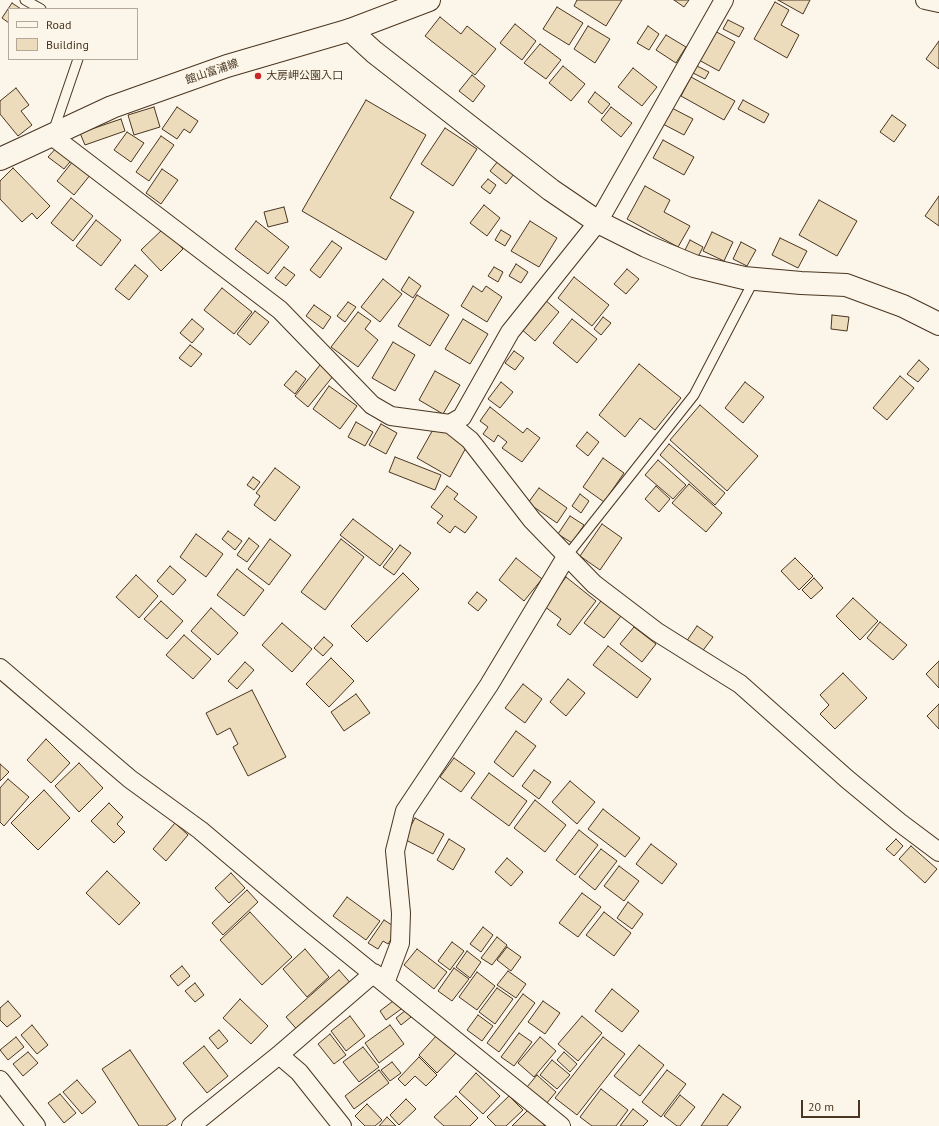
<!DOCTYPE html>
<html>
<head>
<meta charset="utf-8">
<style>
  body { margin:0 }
  #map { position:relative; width:939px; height:1126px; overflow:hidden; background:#fbf6e9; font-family:"PT Sans",sans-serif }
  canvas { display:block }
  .legend { position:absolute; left:8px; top:8px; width:130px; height:52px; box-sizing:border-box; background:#fbf6e9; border:1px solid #b4a999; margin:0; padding:5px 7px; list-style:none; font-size:12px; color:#4a3520 }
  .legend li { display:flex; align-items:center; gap:8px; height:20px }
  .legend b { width:20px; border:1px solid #b4a999 }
  .scale { position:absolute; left:801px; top:1100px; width:59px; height:18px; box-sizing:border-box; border:2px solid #4a3520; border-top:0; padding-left:5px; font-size:12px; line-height:14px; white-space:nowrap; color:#4a3520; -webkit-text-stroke:3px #fbf6e9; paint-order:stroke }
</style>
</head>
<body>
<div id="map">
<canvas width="939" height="1126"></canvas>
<ul class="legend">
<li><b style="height:5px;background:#fbf6e9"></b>Road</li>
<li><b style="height:11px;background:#ecdcbc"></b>Building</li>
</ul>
<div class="scale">20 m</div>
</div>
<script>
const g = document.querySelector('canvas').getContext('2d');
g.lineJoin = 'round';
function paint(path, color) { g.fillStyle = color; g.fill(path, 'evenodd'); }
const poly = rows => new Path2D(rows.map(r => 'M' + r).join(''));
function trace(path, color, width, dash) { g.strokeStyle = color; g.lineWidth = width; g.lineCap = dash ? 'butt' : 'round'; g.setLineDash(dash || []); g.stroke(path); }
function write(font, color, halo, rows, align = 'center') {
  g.font = font + ' "PT Sans","Noto Sans JP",sans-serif'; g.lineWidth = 3; g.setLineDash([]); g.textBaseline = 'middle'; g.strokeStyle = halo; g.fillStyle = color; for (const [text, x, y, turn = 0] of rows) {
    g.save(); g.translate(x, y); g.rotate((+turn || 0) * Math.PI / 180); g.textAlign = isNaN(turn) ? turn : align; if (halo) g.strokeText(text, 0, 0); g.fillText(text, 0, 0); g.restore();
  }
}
const building = poly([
  [577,0,622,0,606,26,574,6,577,0],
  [674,0,689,0,684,7,674,0],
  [778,0,810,0,803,14,778,0],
  [775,2,789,10,781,25,799,35,787,58,754,39,775,2],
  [12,3,21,9,9,9,9,23,2,18,12,3],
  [557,7,583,23,569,45,543,29,557,7],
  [440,17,461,34,467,26,496,49,475,75,425,36,440,17],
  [728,20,744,28,739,37,723,29,728,20],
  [515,24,536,41,522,60,500,43,515,24],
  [588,26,610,39,595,63,574,49,588,26],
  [648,26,659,34,649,50,637,43,648,26],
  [713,30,735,42,719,71,697,59,713,30],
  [666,35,686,47,676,63,656,50,666,35],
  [939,41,939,69,926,59,939,41],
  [540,44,561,60,546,79,524,63,540,44],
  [563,66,585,84,571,101,549,83,563,66],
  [697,66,709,72,705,79,693,73,697,66],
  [633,68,657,87,642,106,618,87,633,68],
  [472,75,485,86,473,102,459,91,472,75],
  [691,77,735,101,724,120,681,96,691,77],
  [16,88,29,105,21,111,32,125,18,136,0,114,0,101,16,88],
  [595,92,610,104,602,114,588,102,595,92],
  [366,100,426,135,390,198,414,212,386,260,302,211,366,100],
  [743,100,769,114,764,123,738,109,743,100],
  [154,107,160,127,134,135,128,115,154,107],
  [177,107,198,121,190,133,184,129,177,139,162,129,177,107],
  [611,107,632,123,621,137,601,120,611,107],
  [670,107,693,119,684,135,661,123,670,107],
  [892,115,906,125,894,142,880,132,892,115],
  [121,119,125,131,85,145,80,133,121,119],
  [445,128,477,149,453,186,421,164,445,128],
  [127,132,144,143,131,162,114,150,127,132],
  [161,136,174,145,149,181,136,172,161,136],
  [663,140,694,157,684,175,653,158,663,140],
  [59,145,74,157,64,169,48,157,59,145],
  [74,160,91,174,74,195,57,181,74,160],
  [498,161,514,174,506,184,490,171,498,161],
  [13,168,50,206,37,219,32,213,22,222,0,199,0,181,13,168],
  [162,169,178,180,161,204,146,193,162,169],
  [488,179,496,185,490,194,481,187,488,179],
  [645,186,670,200,664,212,690,226,678,247,627,219,645,186],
  [939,196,939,226,925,216,939,196],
  [71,198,93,216,73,241,51,223,71,198],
  [819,200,857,221,837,256,799,235,819,200],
  [484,205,500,218,487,236,470,223,484,205],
  [284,207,288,222,268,227,264,212,284,207],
  [96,220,121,240,101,266,76,246,96,220],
  [256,221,289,247,268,274,235,249,256,221],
  [530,221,557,238,539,267,511,251,530,221],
  [164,228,183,249,161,271,141,250,164,228],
  [501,230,511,236,505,246,495,240,501,230],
  [712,232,733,242,724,261,703,251,712,232],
  [780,238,807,251,798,268,772,255,780,238],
  [690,240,703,247,697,259,684,252,690,240],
  [332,241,342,248,320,278,310,270,332,241],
  [741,242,756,250,747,266,733,259,741,242],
  [516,264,528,272,521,283,509,276,516,264],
  [135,265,148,276,129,300,115,289,135,265],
  [284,267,295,275,286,286,275,278,284,267],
  [494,267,503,272,498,282,488,276,494,267],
  [627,269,639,279,626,294,614,284,627,269],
  [409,277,421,286,413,298,401,290,409,277],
  [574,277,609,305,592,326,558,298,574,277],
  [383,279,402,294,380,322,361,307,383,279],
  [473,286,482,292,486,286,502,297,487,322,461,306,473,286],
  [222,288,252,312,234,334,204,310,222,288],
  [417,295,449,315,430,346,398,326,417,295],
  [544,299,559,312,535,341,520,328,544,299],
  [348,302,356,307,345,322,337,316,348,302],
  [314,305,331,317,323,329,306,316,314,305],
  [255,311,269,322,250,345,237,334,255,311],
  [358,312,371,321,365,329,378,340,358,367,331,347,358,312],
  [832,315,849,317,847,331,831,329,832,315],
  [603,317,611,323,601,335,594,329,603,317],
  [192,319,204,329,192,343,180,333,192,319],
  [463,319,488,334,470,364,445,349,463,319],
  [572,319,597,339,577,363,553,343,572,319],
  [393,342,415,355,395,391,372,378,393,342],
  [190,345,202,354,191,367,179,358,190,345],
  [514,351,524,358,515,370,505,363,514,351],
  [919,360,929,369,918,382,907,374,919,360],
  [639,364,681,398,655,430,640,418,625,437,599,415,639,364],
  [320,365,334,375,308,407,295,396,320,365],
  [296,371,306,379,295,394,284,385,296,371],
  [435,371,460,385,443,414,419,400,435,371],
  [900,376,914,388,887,420,873,408,900,376],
  [501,382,513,392,500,408,488,399,501,382],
  [745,382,764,397,743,423,725,408,745,382],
  [329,386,357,406,340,429,313,409,329,386],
  [700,405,758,456,727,491,670,440,700,405],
  [490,407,523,433,527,428,540,438,522,462,502,448,507,442,498,435,494,442,483,434,488,427,480,421,490,407],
  [356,422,373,432,365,446,348,437,356,422],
  [381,424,397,433,386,454,369,445,381,424],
  [435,426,468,444,450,477,417,458,435,426],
  [587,432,599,442,588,456,576,446,587,432],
  [669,444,725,493,715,505,660,455,669,444],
  [395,457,441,475,435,490,389,472,395,457],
  [603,458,624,473,604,502,583,487,603,458],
  [658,460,686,485,673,499,645,475,658,460],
  [275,468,300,487,275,521,254,505,260,496,256,493,275,468],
  [253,477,260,482,254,490,247,485,253,477],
  [689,484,722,513,706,532,672,503,689,484],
  [447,486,458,494,454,499,477,517,465,533,455,526,450,533,437,523,443,516,431,507,447,486],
  [656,486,670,499,659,512,645,499,656,486],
  [539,488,567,508,557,523,528,503,539,488],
  [580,494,589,501,581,513,572,506,580,494],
  [570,516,584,525,572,543,558,534,570,516],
  [353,519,393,549,380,566,340,535,353,519],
  [602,524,622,538,600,570,580,556,602,524],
  [228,531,242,541,235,550,222,539,228,531],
  [196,534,223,554,206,577,180,557,196,534],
  [249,538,259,546,247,562,237,555,249,538],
  [270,539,291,555,269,585,248,569,270,539],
  [341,539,364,557,325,610,301,592,341,539],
  [400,545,411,553,394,575,383,567,400,545],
  [516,558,542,579,524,601,499,580,516,558],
  [795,558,813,576,799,590,781,571,795,558],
  [170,566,186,580,173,595,157,581,170,566],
  [237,569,264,590,244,616,217,595,237,569],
  [403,573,419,589,367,642,351,626,403,573],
  [136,575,158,596,139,618,116,597,136,575],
  [566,577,596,601,570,635,557,625,561,619,544,606,566,577],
  [814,578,823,588,811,599,802,590,814,578],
  [477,592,487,600,478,611,468,603,477,592],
  [604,597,624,612,604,638,584,623,604,597],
  [853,598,878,621,860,640,836,616,853,598],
  [161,601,183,621,167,639,144,619,161,601],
  [211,608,238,633,218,655,191,631,211,608],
  [880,622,907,645,893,660,867,638,880,622],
  [282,623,312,649,292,672,262,645,282,623],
  [697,626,713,637,701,653,686,642,697,626],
  [634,627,656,644,642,662,620,644,634,627],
  [184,635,211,659,193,679,166,655,184,635],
  [324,637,333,645,323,656,314,648,324,637],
  [608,646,651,679,637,698,593,665,608,646],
  [331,658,354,681,329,707,306,684,331,658],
  [939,661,939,688,926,674,939,661],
  [245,662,254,670,237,689,228,681,245,662],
  [843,673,867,698,835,729,820,714,829,705,820,695,843,673],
  [568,679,585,693,566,716,550,702,568,679],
  [523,684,542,699,525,723,505,708,523,684],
  [252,690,286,757,248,776,233,747,238,744,230,728,217,735,206,713,252,690],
  [356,694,370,713,344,731,331,712,356,694],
  [939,704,939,729,927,716,939,704],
  [516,731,536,746,513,777,494,762,516,731],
  [46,739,70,763,51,783,27,760,46,739],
  [454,758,475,773,461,792,440,777,454,758],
  [79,763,103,788,79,812,55,786,79,763],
  [0,764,9,772,0,781,0,764],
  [534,770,551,782,539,799,522,786,534,770],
  [489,773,527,801,509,826,471,798,489,773],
  [8,779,29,797,4,826,0,822,0,788,8,779],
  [570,781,595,802,577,824,552,802,570,781],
  [44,790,70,818,38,850,11,823,44,790],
  [535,800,566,825,545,852,514,828,535,800],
  [109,803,123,817,117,824,125,832,114,843,91,821,109,803],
  [603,809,640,838,625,857,588,829,603,809],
  [415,818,444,834,433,854,404,839,415,818],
  [175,823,188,835,166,861,153,849,175,823],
  [579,830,598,845,575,875,556,860,579,830],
  [449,839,465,849,453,870,437,860,449,839],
  [896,839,903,846,894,856,886,849,896,839],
  [651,844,677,864,662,884,636,864,651,844],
  [911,846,937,869,925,883,899,859,911,846],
  [601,849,617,861,595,890,579,877,601,849],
  [507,858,523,872,511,886,495,872,507,858],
  [619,866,639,881,624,901,604,886,619,866],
  [107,871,140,903,119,925,86,893,107,871],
  [231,873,245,888,229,903,215,888,231,873],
  [247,890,258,902,223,935,212,923,247,890],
  [582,893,601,907,578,937,559,923,582,893],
  [347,897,380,921,366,940,333,916,347,897],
  [628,902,643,914,632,929,617,918,628,902],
  [250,912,292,957,262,985,220,940,250,912],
  [604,912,631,933,614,956,586,935,604,912],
  [384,920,398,929,388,944,383,941,378,949,368,943,384,920],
  [483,927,493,935,481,952,470,944,483,927],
  [497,937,507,945,492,965,481,958,497,937],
  [452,942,464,951,450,970,438,961,452,942],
  [507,947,521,957,511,971,497,960,507,947],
  [305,949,329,977,307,997,283,969,305,949],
  [417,949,447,972,434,989,404,965,417,949],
  [467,951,481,962,470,978,456,967,467,951],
  [182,966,190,976,178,986,170,976,182,966],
  [454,968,469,979,452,1001,438,991,454,968],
  [339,970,353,986,300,1033,286,1017,339,970],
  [508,971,526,984,516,998,497,985,508,971],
  [477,972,495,986,477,1010,459,997,477,972],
  [195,983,204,995,195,1002,185,991,195,983],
  [497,988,513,999,495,1024,479,1012,497,988],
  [612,989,639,1011,622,1032,595,1011,612,989],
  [523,994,535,1003,499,1052,487,1043,523,994],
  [397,998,404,1007,386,1020,380,1011,397,998],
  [240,999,268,1026,251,1044,223,1018,240,999],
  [8,1001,21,1016,7,1027,0,1020,0,1008,8,1001],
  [543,1001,560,1013,545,1034,528,1022,543,1001],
  [406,1010,411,1017,401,1025,396,1018,406,1010],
  [478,1015,493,1026,482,1041,467,1030,478,1015],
  [350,1016,365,1036,346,1051,331,1031,350,1016],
  [582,1016,602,1033,578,1061,558,1044,582,1016],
  [32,1025,48,1045,37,1054,21,1035,32,1025],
  [390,1025,404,1044,379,1063,365,1043,390,1025],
  [219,1030,228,1041,218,1049,209,1038,219,1030],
  [519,1033,532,1042,514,1066,501,1057,519,1033],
  [330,1034,346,1055,334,1064,318,1044,330,1034],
  [437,1035,456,1053,437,1073,419,1055,437,1035],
  [16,1037,24,1047,8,1060,0,1050,16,1037],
  [540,1037,556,1051,534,1077,518,1063,540,1037],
  [603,1037,625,1054,577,1115,555,1098,603,1037],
  [639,1045,664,1065,640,1096,614,1076,639,1045],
  [204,1046,228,1076,207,1093,183,1063,204,1046],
  [363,1047,379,1067,359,1082,343,1062,363,1047],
  [130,1050,176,1119,166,1126,139,1126,102,1069,130,1050],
  [28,1052,38,1063,23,1076,13,1064,28,1052],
  [564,1052,577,1064,570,1072,557,1060,564,1052],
  [419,1057,437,1075,426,1086,415,1076,405,1086,398,1079,419,1057],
  [552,1060,570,1075,557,1089,540,1075,552,1060],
  [392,1062,401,1073,390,1081,381,1070,392,1062],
  [379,1070,389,1083,354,1109,345,1096,379,1070],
  [667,1070,686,1084,661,1117,642,1102,667,1070],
  [476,1073,500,1096,483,1114,459,1092,476,1073],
  [537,1075,556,1092,546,1104,527,1087,537,1075],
  [77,1080,96,1102,82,1114,63,1092,77,1080],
  [601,1089,628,1110,616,1126,592,1126,580,1117,601,1089],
  [60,1094,76,1113,64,1123,48,1103,60,1094],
  [723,1094,741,1107,727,1126,701,1126,723,1094],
  [680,1095,695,1107,680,1126,677,1126,664,1116,680,1095],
  [456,1096,478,1118,470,1126,444,1126,434,1117,456,1096],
  [509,1096,523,1110,506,1126,496,1126,487,1117,509,1096],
  [406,1099,416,1109,399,1125,390,1115,406,1099],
  [367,1104,382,1120,375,1126,365,1126,355,1116,367,1104],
  [529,1109,545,1126,512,1126,529,1109],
  [633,1109,648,1121,643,1126,620,1126,633,1109],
  [387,1117,396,1126,379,1126,387,1117]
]);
paint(building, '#ecdcbc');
trace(building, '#4a3520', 1);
const service = poly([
  [25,0,41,9],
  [53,132,78,59],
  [566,557,694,395,754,280]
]);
const minor = poly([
  [925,0,939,3],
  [52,136,280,310,372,405,391,416,450,424,470,440,532,520,594,584,657,632,740,684,847,779,899,822,939,852],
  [450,424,462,417,510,332,598,222,724,0],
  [0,668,130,779,200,830,303,917,561,1126],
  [385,983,400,943,401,913,395,851,405,811,489,685,566,557],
  [279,1055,299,1072,342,1126],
  [0,1080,36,1126],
  [191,1126,279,1055,374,973]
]);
const tertiary = poly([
  [350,30,374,52,551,190,598,222,646,246,694,266,744,278,801,283,846,285,903,306,939,324]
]);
const secondary = poly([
  [0,159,24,148,112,107,227,66,350,30,429,0]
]);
trace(service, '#4a3520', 11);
trace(minor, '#4a3520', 20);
trace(tertiary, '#4a3520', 24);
trace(secondary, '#4a3520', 24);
trace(service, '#fbf6e9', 9);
trace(minor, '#fbf6e9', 18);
trace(tertiary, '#fbf6e9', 22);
trace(secondary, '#fbf6e9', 22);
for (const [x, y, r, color] of [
  [258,76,4,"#c62828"]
]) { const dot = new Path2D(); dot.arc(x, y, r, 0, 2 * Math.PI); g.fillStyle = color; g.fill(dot); trace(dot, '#fbf6e9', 1.5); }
write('11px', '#4a3520', '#fbf6e9', [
  ["館山富浦線",212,72,-19]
]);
write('11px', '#4a3520', '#fbf6e9', [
  ["大房岬公園入口",266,76]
], 'left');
</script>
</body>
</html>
